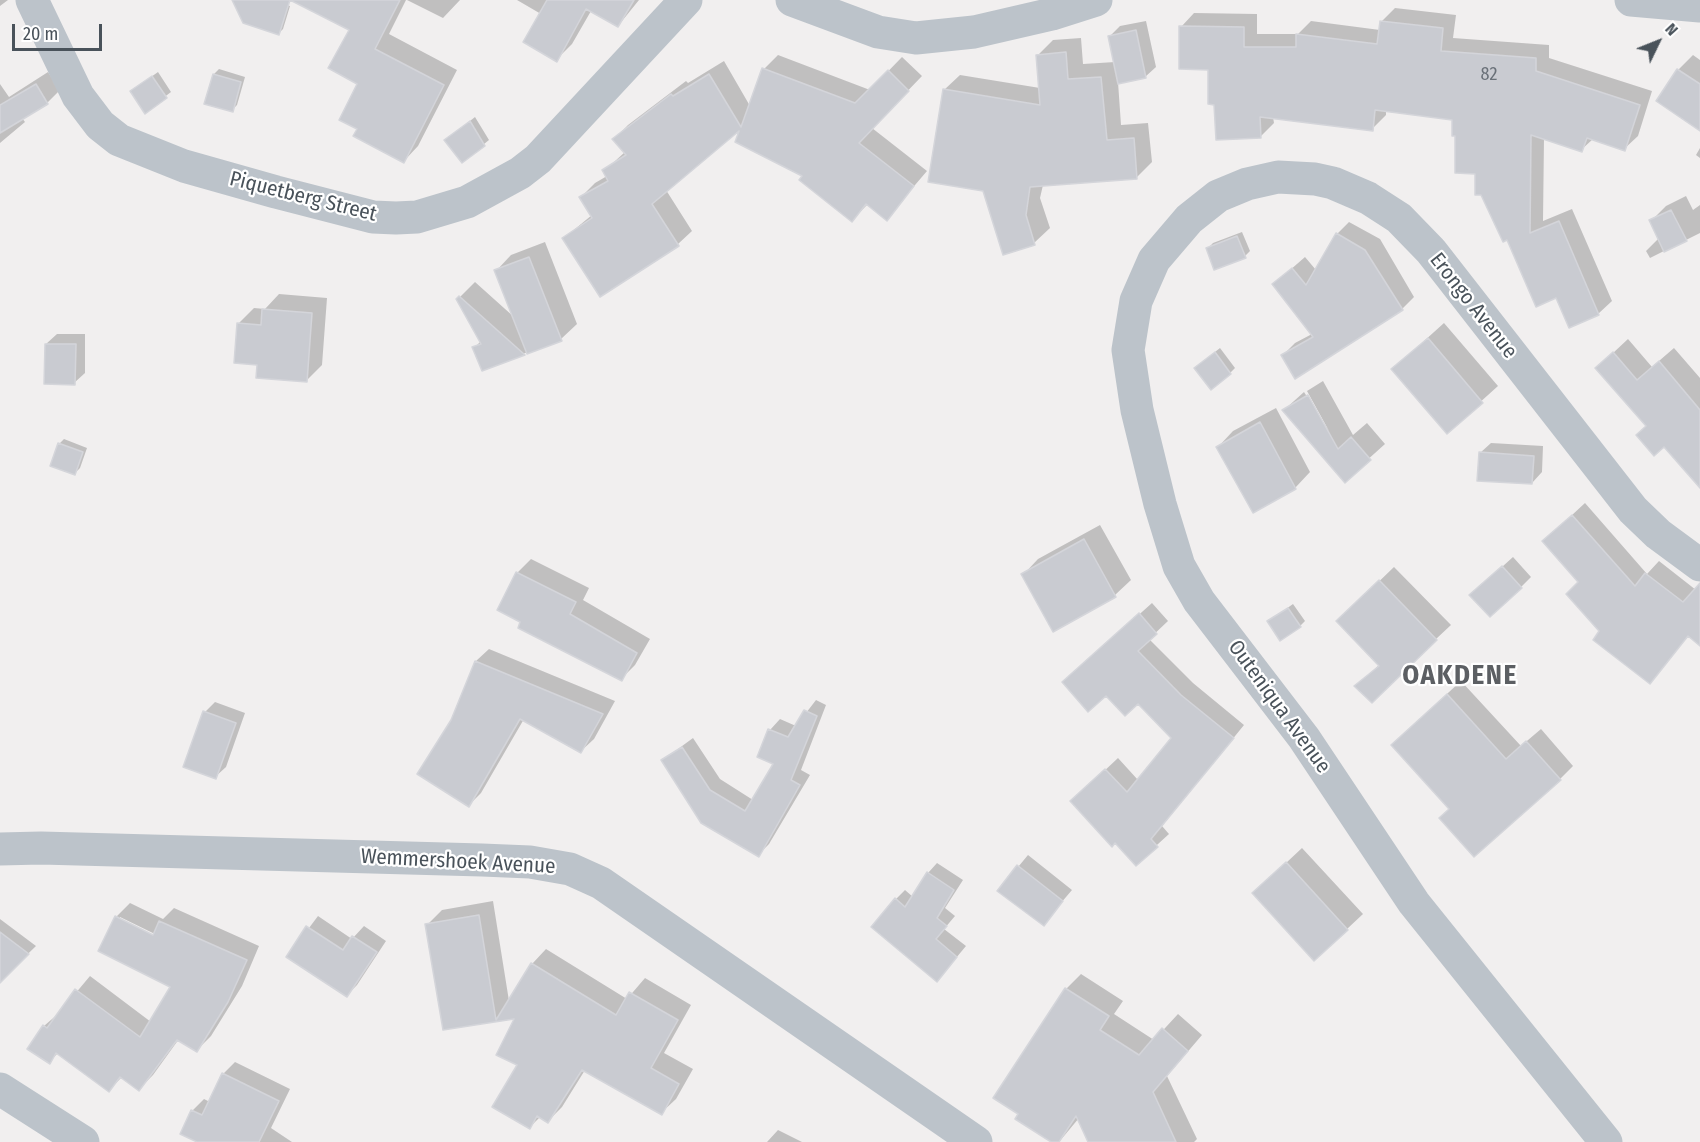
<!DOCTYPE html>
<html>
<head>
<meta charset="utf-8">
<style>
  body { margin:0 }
  #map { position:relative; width:1700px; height:1142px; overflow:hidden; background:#f1efef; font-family:"Fira Sans Condensed",sans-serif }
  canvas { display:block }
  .north { position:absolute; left:1628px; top:12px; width:60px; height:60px; -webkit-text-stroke:4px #fff; paint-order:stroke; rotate:47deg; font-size:16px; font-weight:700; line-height:24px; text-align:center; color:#49525a }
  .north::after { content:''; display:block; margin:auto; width:21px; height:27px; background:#49525a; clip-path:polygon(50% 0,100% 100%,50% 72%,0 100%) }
  .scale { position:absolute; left:12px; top:24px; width:90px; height:27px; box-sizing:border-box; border:3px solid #49525a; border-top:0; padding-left:8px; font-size:18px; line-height:21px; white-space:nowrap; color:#49525a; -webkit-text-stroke:4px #fff; paint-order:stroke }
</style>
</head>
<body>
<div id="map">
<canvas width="1700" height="1142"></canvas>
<div class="north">N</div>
<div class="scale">20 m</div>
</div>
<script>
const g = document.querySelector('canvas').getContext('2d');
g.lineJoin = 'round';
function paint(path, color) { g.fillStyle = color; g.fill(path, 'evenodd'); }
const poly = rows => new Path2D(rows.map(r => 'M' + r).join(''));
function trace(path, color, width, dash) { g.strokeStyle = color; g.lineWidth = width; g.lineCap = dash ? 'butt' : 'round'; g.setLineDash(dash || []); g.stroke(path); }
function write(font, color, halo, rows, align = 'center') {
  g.font = font + ' "Fira Sans Condensed",sans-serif'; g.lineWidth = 4.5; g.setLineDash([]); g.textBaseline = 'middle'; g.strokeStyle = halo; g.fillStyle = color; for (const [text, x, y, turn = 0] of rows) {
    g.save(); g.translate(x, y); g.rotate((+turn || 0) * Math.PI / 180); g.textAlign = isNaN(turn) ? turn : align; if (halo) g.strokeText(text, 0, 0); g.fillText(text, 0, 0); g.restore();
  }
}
paint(poly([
  [0,0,8,0,0,6],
  [234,0,271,0,290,6,283,29,279,33],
  [296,0,406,0,389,34,457,70,418,146,404,161,359,128,359,84,351,30],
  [407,0,460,0,443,18],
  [517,0,639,0,618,26,591,11,572,44,556,60,541,14],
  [1395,8,1456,15,1453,38,1549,45,1549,58,1652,91,1638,136,1624,149,1593,139,1581,150,1544,138,1543,221,1572,209,1612,301,1598,314,1556,296,1477,172,1457,135,1454,119,1386,110,1386,115,1372,129,1273,117,1274,123,1260,137,1216,103,1210,68,1181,27,1194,13,1257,14,1257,34,1298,34,1311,21,1380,30,1381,22],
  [1146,21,1156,67,1145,77,1118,82,1121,125,1148,123,1152,162,1136,178,1043,185,1040,198,1050,228,1034,243,984,190,944,90,960,75,1040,88,1038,55,1053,40,1081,38,1083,64,1115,62,1110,36,1120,26],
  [778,55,870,90,902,57,922,76,872,128,927,171,886,219,868,204,852,220,805,176,743,126,666,190,692,231,678,244,564,238,592,215,581,197,595,183,607,176,604,171,625,152,614,139,628,125,686,81,688,83,724,61,750,106,764,69],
  [1693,55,1700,60,1700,129,1658,101,1678,70],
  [219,69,245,77,237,105,232,110,214,74],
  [48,72,60,90,47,103,22,118,25,122,0,143,0,84,9,97],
  [158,72,171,92,146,111,137,87],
  [475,117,489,140,463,161,451,136],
  [1700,148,1700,158,1696,155],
  [1686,196,1693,210,1700,205,1700,233,1650,258,1646,251,1659,238,1651,221,1666,206],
  [1349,222,1380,239,1414,297,1402,309,1283,355,1295,343,1312,334,1274,284,1305,257,1316,270,1337,234],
  [1242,232,1250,251,1245,256,1208,248,1213,243],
  [545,242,577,324,561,339,482,370,474,348,481,341,458,299,475,282,514,317,496,271,511,255],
  [279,294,327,298,322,365,306,381,258,363,238,324,254,308,265,309],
  [1444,323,1498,386,1447,432,1393,369],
  [57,334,85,334,85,373,74,383,46,344],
  [1628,339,1652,367,1674,348,1700,378,1700,486,1597,368],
  [1220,348,1235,368,1230,373,1201,363],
  [1323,381,1353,435,1367,423,1385,444,1345,480,1284,410,1304,392,1329,431,1307,391],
  [1276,408,1310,472,1295,488,1218,447,1233,431],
  [64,439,87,448,80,468,75,473,59,444],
  [1491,443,1543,446,1542,472,1532,483,1480,453],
  [1585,503,1647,574,1659,561,1696,590,1700,586,1700,644,1689,635,1650,682,1601,631,1580,582,1544,541],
  [1100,525,1131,580,1115,595,1054,630,1023,575,1038,559],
  [1513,557,1531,577,1521,587,1482,585],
  [531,559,589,588,583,600,650,639,635,665,621,679,499,610,517,573],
  [1394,567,1451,625,1436,639,1356,686,1380,664,1338,621],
  [1152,603,1168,621,1149,639,1193,683,1244,725,1162,826,1169,834,1136,864,1084,790,1118,758,1138,780,1173,738,1138,702,1106,694,1076,671],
  [1293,604,1305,621,1300,626,1269,621],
  [489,649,615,701,594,739,581,751,524,719,481,793,469,805,453,720,476,661],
  [1461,681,1521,746,1541,729,1573,766,1560,779,1451,809,1411,727],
  [816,700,826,705,801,770,810,775,769,844,758,855,663,760,693,738,720,779,753,800,775,763,770,730,780,719,796,726],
  [215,702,245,713,226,767,215,777,205,712],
  [1302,848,1363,914,1347,929,1270,878],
  [1028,855,1072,890,1043,924,999,890],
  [937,863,963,880,945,908,955,916,944,929,966,946,946,970,896,899,905,890,913,897,928,873],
  [493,901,509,1001,532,964,546,949,627,999,645,978,691,1005,664,1053,693,1069,676,1099,661,1113,585,1070,562,1107,548,1121,540,1117,529,1128,519,1064,517,1017,444,1028,427,925,442,910],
  [130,903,163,919,174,908,259,946,242,986,211,1036,197,1050,179,1039,153,1075,139,1089,122,1077,109,1090,58,1053,49,1062,44,1026,59,1013,90,976,151,1022,172,986,116,917],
  [120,917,161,937,159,940,120,920],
  [318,916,352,939,364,926,386,941,357,985,347,995,288,956],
  [0,919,36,946,0,981],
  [1081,974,1123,1001,1114,1014,1154,1040,1178,1014,1202,1035,1167,1076,1197,1139,1194,1142,1090,1142,1079,1118,1059,1142,1054,1142,1066,989],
  [235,1062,290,1089,271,1128,292,1142,200,1142,192,1111,204,1099,210,1102,223,1074],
  [778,1130,802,1142,767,1142]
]), '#0003');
const building = poly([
  [232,0,400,0,375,49,444,85,404,163,353,136,357,129,339,120,357,84,328,68,349,30,290,0,279,35,243,23,232,0],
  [547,0,634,0,618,27,586,9,557,62,523,42,547,0],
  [1380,21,1443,28,1441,51,1536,58,1536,71,1640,105,1625,151,1587,138,1582,152,1531,135,1530,233,1559,221,1599,315,1569,328,1556,298,1536,307,1507,240,1503,242,1481,195,1475,195,1475,174,1455,173,1455,136,1452,136,1452,120,1375,110,1373,131,1260,117,1261,138,1216,140,1214,105,1208,104,1208,70,1179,69,1179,26,1244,27,1244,47,1296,47,1296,34,1377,44,1380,21],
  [1136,30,1146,78,1118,84,1108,36,1136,30],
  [1066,52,1068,79,1101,77,1107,140,1134,138,1137,179,1030,187,1026,215,1035,245,1003,255,983,191,928,182,943,89,1040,105,1036,55,1066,52],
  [762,68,855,103,888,70,909,91,859,143,914,186,887,221,866,204,852,222,799,180,802,176,735,142,739,131,652,204,679,246,600,297,562,238,592,218,579,197,608,181,602,170,626,155,612,139,671,94,673,96,709,74,741,127,762,68],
  [1677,69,1700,84,1700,131,1656,101,1677,69],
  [213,74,241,82,233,112,204,104,213,74],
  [152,76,167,98,145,114,130,91,152,76],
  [36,84,48,104,0,133,0,105,36,84],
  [470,121,485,146,462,163,444,140,470,121],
  [1671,210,1687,241,1664,252,1649,220,1671,210],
  [1336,233,1365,250,1403,310,1295,379,1281,355,1313,337,1272,284,1292,268,1306,285,1336,233],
  [1237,236,1246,258,1214,270,1206,248,1237,236],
  [529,257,562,341,527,354,494,270,529,257],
  [459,296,525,355,482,371,472,347,481,344,456,299,459,296],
  [262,309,312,313,307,382,256,378,257,365,234,363,237,323,261,325,262,309],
  [1428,338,1483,403,1447,434,1391,369,1428,338],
  [45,344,76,344,75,385,44,384,45,344],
  [1215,352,1231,374,1211,390,1194,368,1215,352],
  [1613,352,1637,380,1659,361,1700,410,1700,488,1664,447,1654,456,1636,435,1646,426,1595,368,1613,352],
  [1308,395,1338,449,1351,437,1371,460,1345,483,1282,410,1308,395],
  [1260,422,1296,489,1253,513,1216,447,1260,422],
  [58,443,83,452,75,475,50,466,58,443],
  [1479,452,1534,456,1532,484,1477,481,1479,452],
  [1572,515,1635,586,1645,573,1683,602,1700,583,1700,646,1688,636,1650,684,1593,640,1599,631,1566,594,1578,582,1542,541,1572,515],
  [1084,539,1116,597,1053,632,1021,574,1084,539],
  [1502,566,1522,588,1490,617,1469,595,1502,566],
  [516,572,576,602,570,614,637,653,622,681,518,628,520,622,497,610,516,572],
  [1379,580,1437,640,1372,703,1354,686,1379,666,1336,621,1379,580],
  [1288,608,1301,627,1280,641,1267,621,1288,608],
  [1139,613,1157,634,1138,651,1181,695,1234,738,1151,839,1158,847,1136,866,1115,843,1112,847,1070,801,1105,769,1127,792,1171,738,1138,704,1125,716,1106,696,1088,712,1062,682,1139,613],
  [475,661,603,714,581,753,520,719,469,807,417,774,451,720,475,661],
  [1447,694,1506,759,1526,741,1561,780,1474,857,1439,818,1449,809,1391,745,1447,694],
  [804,710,817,716,791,780,800,785,759,857,701,823,661,760,682,747,710,790,745,811,773,764,757,757,768,729,788,737,804,710],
  [203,711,236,723,216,779,183,767,203,711],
  [1286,862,1348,930,1314,961,1252,893,1286,862],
  [1017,865,1063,901,1044,926,997,891,1017,865],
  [927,872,954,890,937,918,947,926,936,939,957,957,937,982,871,927,895,898,905,907,927,872],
  [479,915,496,1020,531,963,616,1015,629,992,678,1020,651,1068,679,1084,662,1115,582,1070,548,1123,537,1116,530,1129,492,1107,517,1065,496,1055,514,1019,443,1030,425,924,479,915],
  [115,916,153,935,159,921,247,960,228,1002,197,1052,177,1040,139,1091,120,1077,109,1092,56,1053,50,1064,27,1049,43,1025,47,1028,75,989,140,1037,170,987,98,951,115,916],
  [306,926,343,950,352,936,377,952,347,997,286,957,306,926],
  [0,932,29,954,0,983,0,932],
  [1065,988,1109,1016,1100,1030,1139,1055,1162,1028,1188,1051,1153,1092,1176,1142,1088,1142,1076,1116,1059,1142,1051,1142,1015,1119,1018,1114,993,1098,1065,988],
  [222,1073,279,1101,259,1142,197,1142,180,1134,191,1110,202,1115,222,1073]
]);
paint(building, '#c9cbd1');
trace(building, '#d4d5da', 1.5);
trace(poly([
  [32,0,78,96,100,125,119,140,184,166,276,192,373,217,396,218,417,217,467,202,520,173,538,159,686,0],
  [792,0,878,32,916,38,974,32,1052,14,1096,0],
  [1631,0,1700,6],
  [0,849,41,848,482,860,530,862,570,869,601,883,976,1142],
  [0,1089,83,1142],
  [1606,1142,1414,903,1304,738,1199,601,1179,566,1160,504,1137,410,1128,350,1136,301,1154,260,1189,219,1218,196,1247,184,1278,177,1315,179,1333,183,1368,198,1399,218,1431,251,1633,510,1658,534,1700,565]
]), '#bcc3ca', 33);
write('18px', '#697078', null, [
  ["82",1489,75]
]);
write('21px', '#49525a', '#fff', [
  ["Piquetberg Street",303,197,14],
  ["Erongo Avenue",1473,306,52],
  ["Outeniqua Avenue",1279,707,54],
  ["Wemmershoek Avenue",458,862,3]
]);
g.letterSpacing = '1.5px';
write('bold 27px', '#5c5f63', '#fff', [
  ["OAKDENE",1460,676]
]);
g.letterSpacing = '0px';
</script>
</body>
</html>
